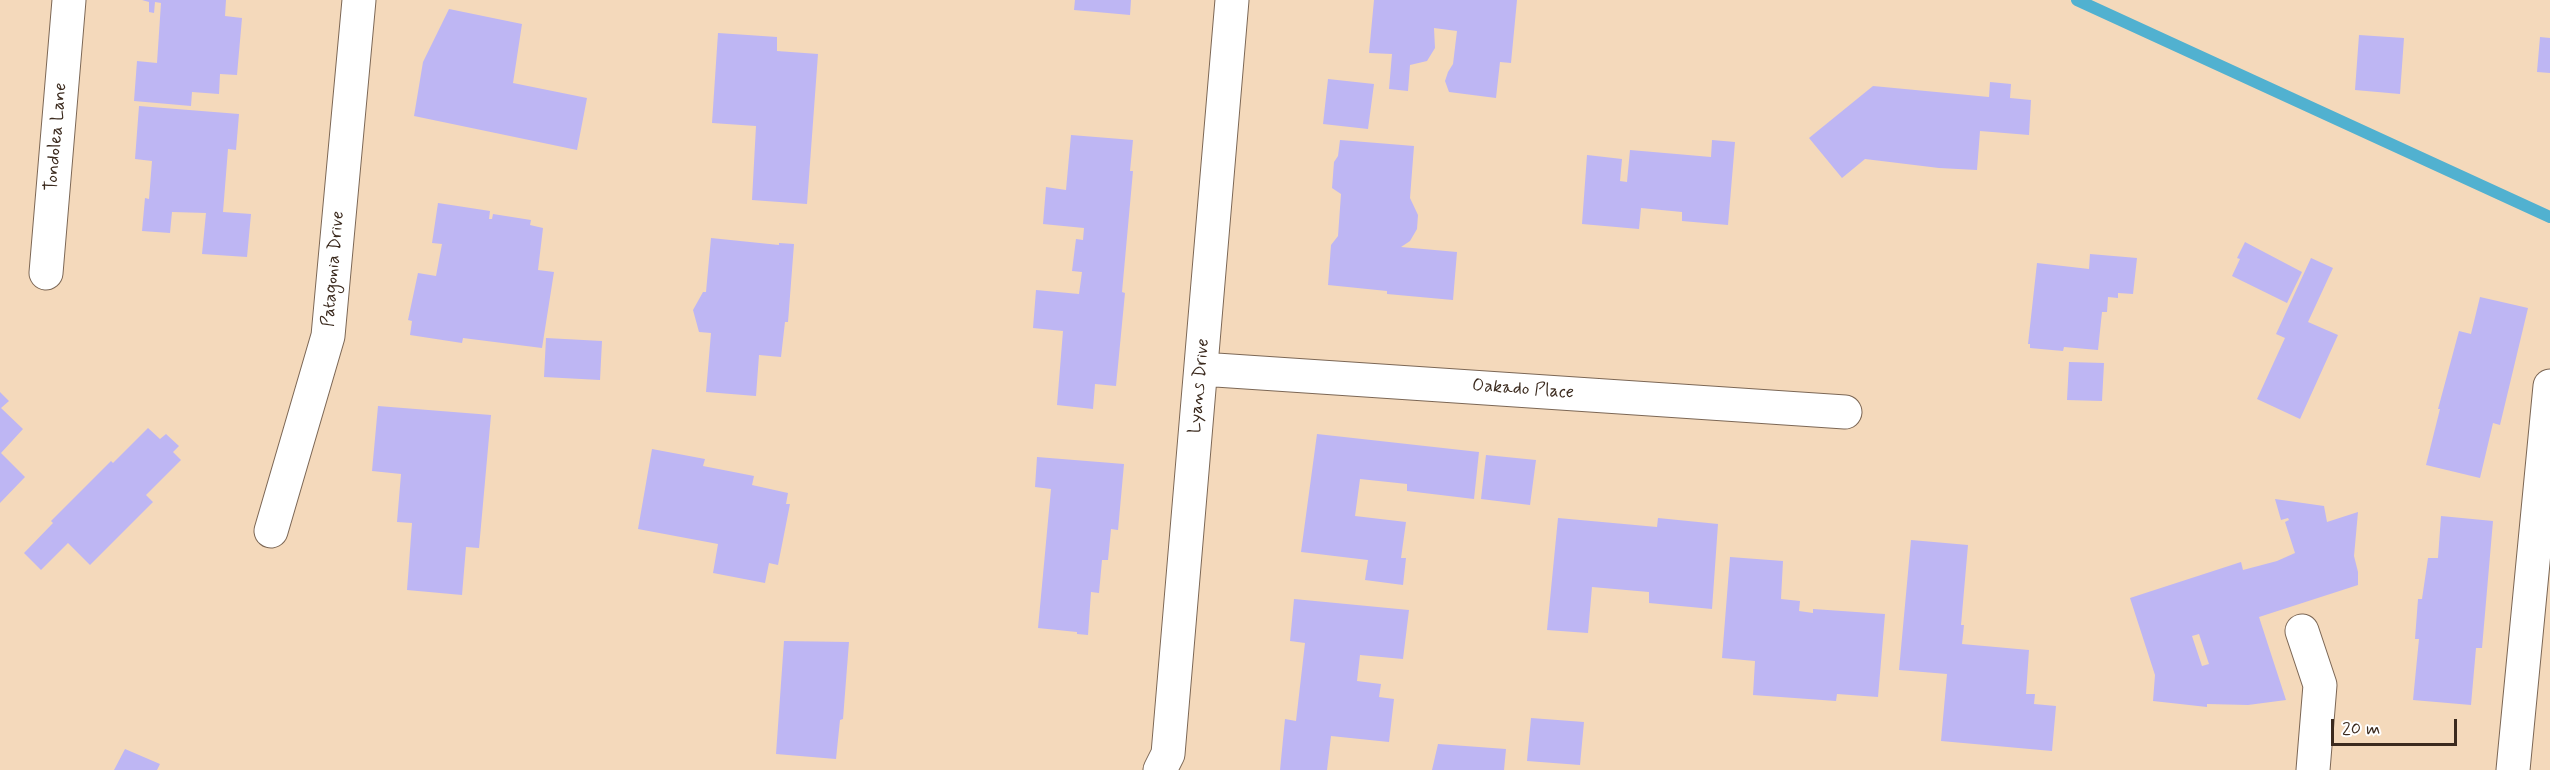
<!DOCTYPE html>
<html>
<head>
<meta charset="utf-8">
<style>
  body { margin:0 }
  #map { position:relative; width:2550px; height:770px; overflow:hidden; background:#f4d9bb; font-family:Mynerve,sans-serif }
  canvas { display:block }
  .scale { position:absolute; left:2331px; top:719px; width:126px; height:27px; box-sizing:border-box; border:3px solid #3b2a1e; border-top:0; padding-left:8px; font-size:18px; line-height:21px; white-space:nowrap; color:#3b2a1e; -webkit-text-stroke:4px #fff; paint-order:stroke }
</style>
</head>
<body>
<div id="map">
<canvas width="2550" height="770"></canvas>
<div class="scale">20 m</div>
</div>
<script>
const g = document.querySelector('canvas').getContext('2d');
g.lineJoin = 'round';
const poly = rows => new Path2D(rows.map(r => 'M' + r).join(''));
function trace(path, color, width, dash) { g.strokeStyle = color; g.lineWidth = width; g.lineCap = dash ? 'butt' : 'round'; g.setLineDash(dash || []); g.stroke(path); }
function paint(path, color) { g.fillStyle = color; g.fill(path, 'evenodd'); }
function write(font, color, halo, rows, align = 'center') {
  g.font = font + ' Mynerve,sans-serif'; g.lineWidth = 5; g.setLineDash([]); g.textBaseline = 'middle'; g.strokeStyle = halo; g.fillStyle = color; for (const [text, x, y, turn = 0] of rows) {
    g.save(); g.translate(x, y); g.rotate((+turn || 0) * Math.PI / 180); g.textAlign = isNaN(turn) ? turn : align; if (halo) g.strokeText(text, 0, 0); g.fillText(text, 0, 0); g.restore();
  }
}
trace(poly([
  [2077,0,2550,217]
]), '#51b1d0', 12);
paint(poly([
  [142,0,226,0,225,16,242,18,237,75,220,74,219,94,192,92,191,106,134,101,137,61,157,63,161,3,155,2,154,13,149,12,149,2],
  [1075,0,1131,0,1130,15,1074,10],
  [1374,0,1517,0,1511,63,1500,62,1496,98,1449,92,1445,81,1448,72,1453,64,1457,31,1434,28,1435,48,1427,61,1410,65,1408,91,1389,89,1392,54,1369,53],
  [449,9,522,24,513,83,587,98,577,150,414,116,423,62],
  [718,33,777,37,777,51,818,54,807,204,752,200,756,126,712,123],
  [2359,35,2404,38,2400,94,2355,90],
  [2540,37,2550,38,2550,73,2537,72],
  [1328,79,1374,84,1368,129,1323,124],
  [1990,82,2011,84,2010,98,2031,100,2029,135,1980,131,1977,170,1939,168,1865,159,1842,178,1809,138,1873,86,1989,97],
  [139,106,239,114,236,150,228,149,223,212,251,214,247,257,202,254,206,213,172,212,170,233,142,231,145,198,149,199,152,161,135,159],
  [1071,135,1133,140,1130,171,1133,171,1122,292,1125,293,1116,386,1095,384,1093,409,1057,405,1063,331,1033,328,1036,290,1079,294,1082,272,1072,271,1076,239,1083,240,1084,228,1043,224,1046,187,1066,190],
  [1340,140,1414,146,1410,198,1418,215,1417,229,1410,241,1401,247,1457,252,1453,300,1387,294,1387,291,1328,285,1331,245,1338,236,1341,194,1332,188,1334,162,1338,156],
  [1712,140,1735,142,1728,225,1682,221,1682,212,1641,208,1639,229,1582,224,1587,155,1622,159,1620,181,1627,182,1630,150,1711,157],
  [438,203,490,211,489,219,492,219,493,214,531,220,530,225,543,228,538,270,554,272,542,348,463,338,462,343,410,335,412,321,408,320,418,273,436,276,442,244,432,243],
  [711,238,779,245,779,243,794,244,788,322,785,322,781,357,759,355,756,396,706,392,711,333,699,332,693,310,703,292,706,292],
  [2245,242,2302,272,2287,303,2232,276,2240,259,2237,258],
  [2090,254,2137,258,2133,294,2118,293,2118,298,2108,297,2107,312,2102,312,2098,350,2064,347,2063,351,2030,348,2030,344,2028,344,2037,263,2089,269],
  [2311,258,2333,268,2308,322,2338,335,2300,419,2257,399,2285,338,2276,334],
  [2480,297,2528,308,2500,425,2493,423,2480,478,2426,465,2440,409,2438,409,2459,331,2471,334],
  [546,338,602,341,600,380,544,377],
  [2069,362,2104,363,2102,401,2067,400],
  [0,392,9,401,1,408,23,429,1,453,25,477,0,503],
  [378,406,491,415,479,548,466,547,462,595,407,590,412,523,397,522,401,474,372,471],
  [148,428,160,439,166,434,179,446,173,452,181,460,146,495,153,502,90,565,68,543,41,570,24,553,53,523,51,521,111,461,113,463],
  [1317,434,1479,452,1474,499,1407,491,1407,484,1360,479,1355,516,1406,522,1401,558,1406,558,1403,585,1365,580,1368,560,1301,552],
  [652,449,705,459,703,466,754,476,752,485,788,493,786,504,790,504,778,565,769,563,765,583,713,573,718,544,638,529],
  [1486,455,1536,460,1530,505,1481,499],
  [1037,457,1124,464,1118,530,1111,529,1108,560,1102,560,1099,593,1091,592,1088,635,1077,634,1077,632,1038,628,1051,489,1035,487],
  [2275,499,2324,506,2327,522,2358,512,2354,556,2358,572,2358,585,2259,617,2286,700,2248,705,2207,704,2207,707,2153,701,2155,675,2130,598,2241,562,2243,570,2277,561,2295,553,2285,522,2289,520,2288,518,2281,520],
  [2199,634,2209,664,2202,666,2192,636],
  [2441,516,2493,521,2482,648,2476,648,2471,705,2413,700,2419,639,2415,639,2418,599,2422,599,2428,558,2438,558],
  [1558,518,1657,527,1658,518,1718,524,1712,609,1649,603,1649,592,1592,587,1588,633,1547,630],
  [1911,540,1968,545,1961,625,1964,625,1962,644,2029,650,2026,694,2035,694,2034,704,2056,706,2052,751,1941,741,1947,674,1899,670],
  [1730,557,1783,561,1781,599,1800,601,1799,611,1813,613,1813,609,1885,614,1878,697,1837,694,1836,701,1753,695,1755,661,1722,658],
  [1294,599,1409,610,1403,659,1360,655,1357,681,1381,684,1379,697,1394,699,1389,742,1331,736,1327,770,1280,770,1285,719,1296,721,1305,643,1290,641],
  [784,641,849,642,843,719,840,720,836,759,776,754],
  [1531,718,1584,722,1580,765,1527,761],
  [1438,744,1506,749,1504,770,1432,770],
  [125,749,160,764,157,770,114,770]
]), '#beb6f3');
const minor = poly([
  [46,273,69,0],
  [1201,369,1845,412],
  [271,531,328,336,359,0],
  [2302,631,2320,685,2313,770],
  [1160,770,1168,754,1232,0],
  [2513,770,2550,386]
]);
trace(minor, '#7c6755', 35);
trace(minor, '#fff', 33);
write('18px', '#3b2a1e', '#fff', [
  ["Tondolea Lane",57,137,-85],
  ["Patagonia Drive",334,269,-85],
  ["Lyans Drive",1200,386,-85],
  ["Oakado Place",1523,390,4]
]);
</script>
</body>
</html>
